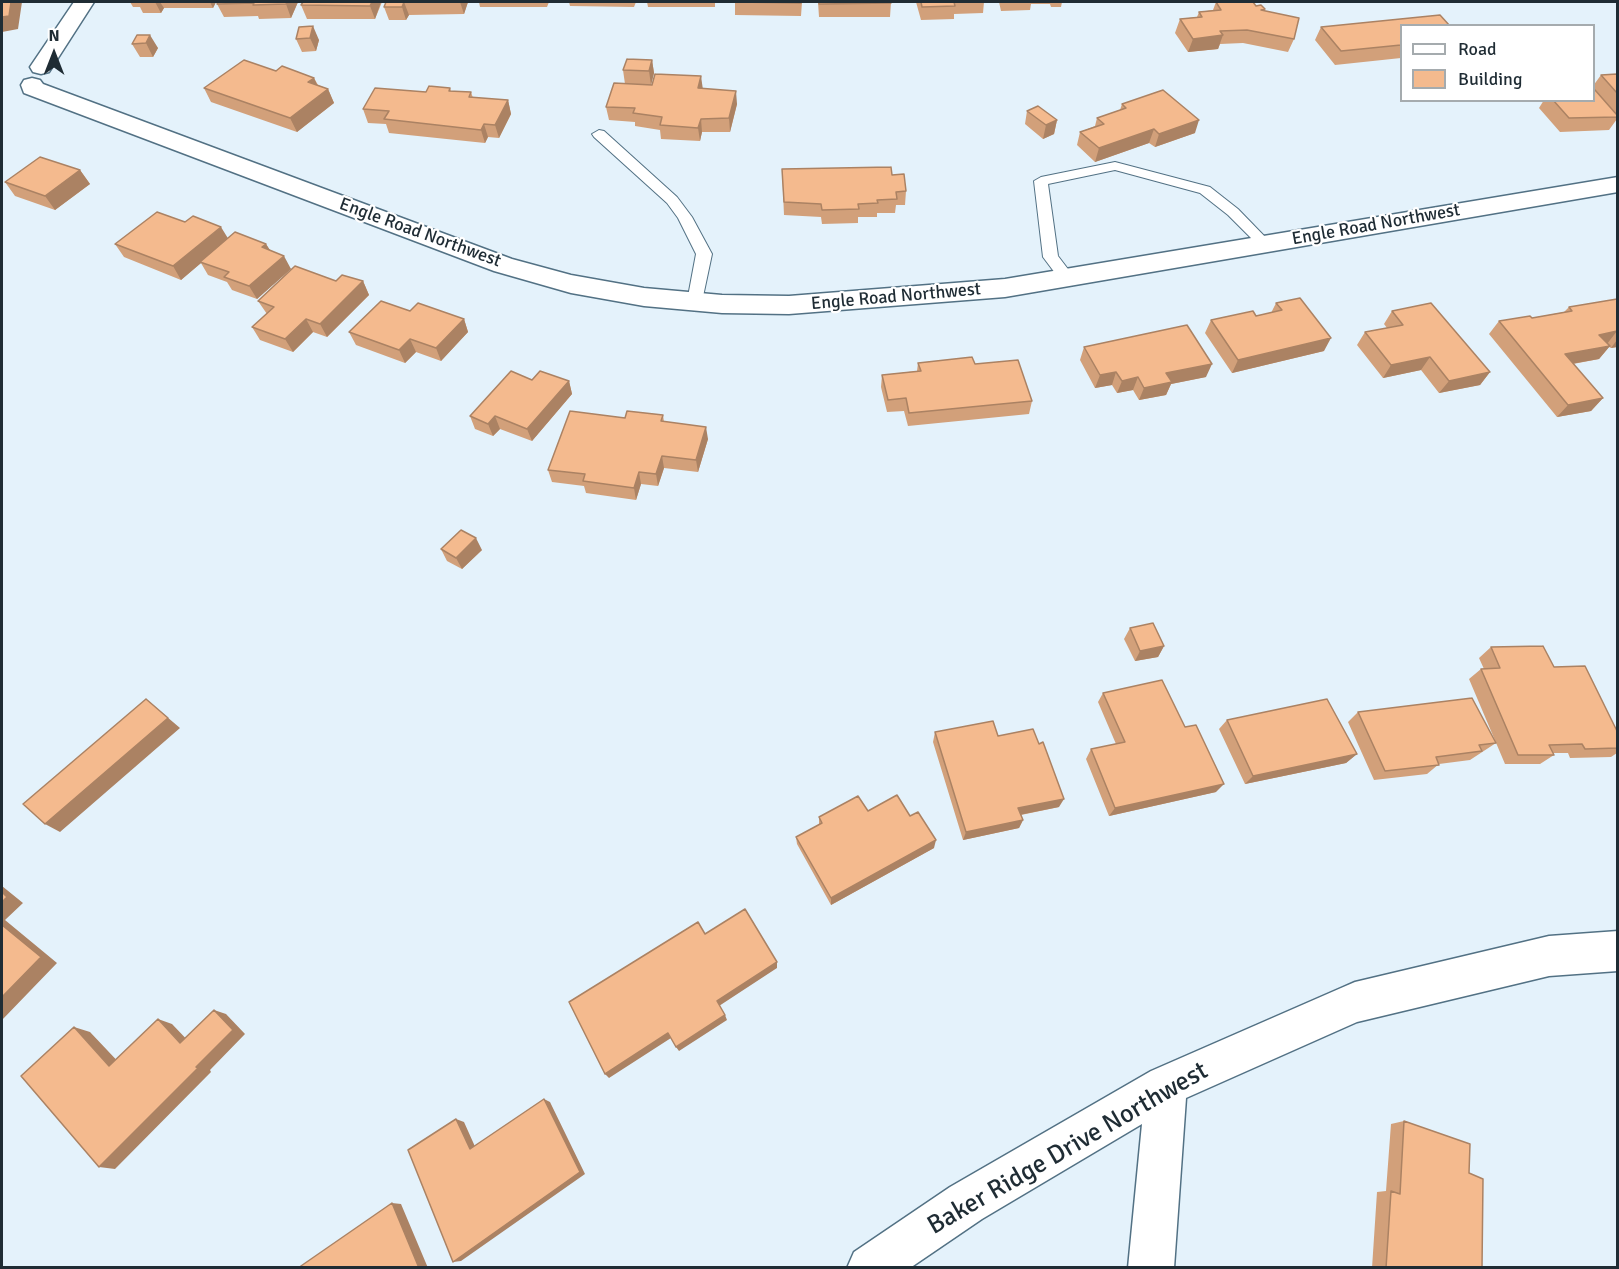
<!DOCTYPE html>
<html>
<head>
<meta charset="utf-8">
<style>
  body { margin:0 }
  #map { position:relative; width:1619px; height:1269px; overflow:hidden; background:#e4f2fb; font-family:Signika,sans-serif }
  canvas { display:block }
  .frame { position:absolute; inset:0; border:3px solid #1f2c34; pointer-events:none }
  .legend { position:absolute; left:1400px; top:24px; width:195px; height:78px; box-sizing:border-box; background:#fff; border:2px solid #a5abae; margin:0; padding:8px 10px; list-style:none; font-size:18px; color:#1f2c34 }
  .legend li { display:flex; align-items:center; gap:12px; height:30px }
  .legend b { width:30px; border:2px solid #a5abae }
  .north { position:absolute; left:24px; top:24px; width:60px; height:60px; -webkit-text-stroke:4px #fff; paint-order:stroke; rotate:0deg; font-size:16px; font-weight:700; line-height:24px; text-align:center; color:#1f2c34 }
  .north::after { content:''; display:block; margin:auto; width:21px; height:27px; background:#1f2c34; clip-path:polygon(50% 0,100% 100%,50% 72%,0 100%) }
</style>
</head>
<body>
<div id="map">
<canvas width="1619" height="1269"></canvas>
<div class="frame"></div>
<ul class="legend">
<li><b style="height:8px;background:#fff"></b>Road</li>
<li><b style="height:16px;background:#f4ba8e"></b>Building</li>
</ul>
<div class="north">N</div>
</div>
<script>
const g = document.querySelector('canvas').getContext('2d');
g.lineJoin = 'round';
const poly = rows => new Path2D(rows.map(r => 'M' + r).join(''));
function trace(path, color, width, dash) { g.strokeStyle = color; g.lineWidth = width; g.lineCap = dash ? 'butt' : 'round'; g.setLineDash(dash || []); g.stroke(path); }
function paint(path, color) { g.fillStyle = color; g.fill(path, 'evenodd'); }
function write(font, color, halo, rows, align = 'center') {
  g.font = font + ' Signika,sans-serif'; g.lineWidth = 4.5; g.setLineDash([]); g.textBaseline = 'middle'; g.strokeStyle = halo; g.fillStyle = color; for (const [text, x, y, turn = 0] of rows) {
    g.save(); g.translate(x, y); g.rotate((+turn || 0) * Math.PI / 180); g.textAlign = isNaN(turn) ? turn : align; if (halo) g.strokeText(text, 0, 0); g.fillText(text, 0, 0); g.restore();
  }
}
const lane = poly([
  [599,130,604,131,677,197,692,217,712,254,701,306,695,307,689,306,687,302,696,254,678,218,667,203,594,137,592,134,599,130],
  [1115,162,1210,187,1238,209,1272,244,1270,247,1260,247,1228,215,1200,193,1115,170,1048,184,1058,256,1074,277,1071,281,1061,281,1043,257,1034,181,1041,177,1115,162]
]);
const street = poly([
  [74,2,94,2,49,72,41,74,33,72,30,67,74,2],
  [32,78,40,80,43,84,512,259,571,275,644,288,722,295,789,296,1005,279,1618,177,1618,192,1005,297,789,314,722,313,644,306,571,293,494,271,24,93,21,85,24,80,32,78],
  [1618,931,1618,971,1549,976,1357,1022,1186,1098,1174,1268,1128,1268,1142,1124,982,1219,910,1268,847,1268,854,1252,950,1187,1151,1071,1341,988,1355,982,1549,936,1618,931]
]);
trace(lane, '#527184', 2);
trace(street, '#527184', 3);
paint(lane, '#fff');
paint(street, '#fff');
paint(poly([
  [130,2,216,2,213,8,164,8,161,13,143,13,140,7,133,7],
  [218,2,298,2,291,18,259,19,258,16,224,17,217,4],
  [382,2,375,19,307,19,301,5],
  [386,2,468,2,464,14,409,15,406,20,389,20,384,7],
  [479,2,549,2,547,7,480,7],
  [569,2,636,2,634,7,570,6],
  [647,2,715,2,715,7,648,7],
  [735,2,802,2,801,16,735,15],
  [818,2,891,2,890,17,819,17],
  [916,2,984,2,983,13,954,14,954,19,921,20],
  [999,2,1062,2,1061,7,1051,7,1050,4,1031,4,1030,10,1001,11],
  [1216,2,1256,6,1264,11,1294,39,1288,52,1243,43,1220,44,1218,49,1188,52,1175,33,1180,19,1197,17,1199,12,1213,10],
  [1401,26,1401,58,1335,65,1315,40,1321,27],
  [299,27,319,40,316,51,302,52,296,39],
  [137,35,158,48,153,57,140,57,132,44],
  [652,60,654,73,651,85,625,84,623,70],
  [276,71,314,78,318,85,328,89,334,103,297,132,211,102,204,88],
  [1617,74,1617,114,1616,114,1617,115,1617,119,1609,130,1560,132,1539,108,1544,100,1593,100,1593,86,1601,75],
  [450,88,451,91,471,92,473,98,508,100,511,114,499,138,488,137,485,143,389,133,386,124,368,123,363,109,426,92],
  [703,89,737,104,730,132,702,132,700,141,661,139,660,130,635,126,635,122,609,120,606,107],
  [1122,104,1195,133,1155,147,1149,143,1095,162,1077,145,1080,132,1095,126,1097,118,1120,110],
  [1027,111,1057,120,1054,134,1043,139,1025,124],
  [782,169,892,175,906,191,905,205,896,205,895,213,877,213,877,217,858,217,858,223,822,224,821,217,784,215],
  [80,170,90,184,55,210,15,196,5,182],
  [228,238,266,244,270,250,291,269,257,299,232,290,227,282,208,275,201,263,181,280,124,257,115,244],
  [336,281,363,281,369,295,327,337,313,332,293,352,260,340,252,327,267,314,258,301],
  [1617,299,1617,347,1611,348,1609,347,1599,359,1573,364,1603,398,1591,411,1557,417,1489,334,1499,321,1532,318,1564,312,1569,307],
  [1276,303,1324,351,1232,373,1205,333,1211,320,1256,316,1271,313],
  [410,311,464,319,468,332,441,361,416,352,405,363,356,345,349,332],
  [1392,311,1490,372,1480,385,1439,393,1421,370,1383,378,1357,345,1365,332,1387,328,1384,324],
  [1084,347,1206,377,1171,384,1166,395,1139,400,1133,390,1117,393,1112,385,1095,388,1080,360],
  [918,363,975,364,1032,401,1029,414,908,426,904,411,887,412,881,387,882,375,917,371],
  [532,380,569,381,572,394,532,441,500,429,493,436,475,429,470,416],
  [663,415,664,422,708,439,698,472,664,468,658,486,641,484,636,500,586,493,584,486,552,482,548,470,625,418],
  [441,549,482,550,462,569,447,561],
  [1130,628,1164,646,1158,657,1135,661,1124,639],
  [1491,647,1554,667,1617,731,1617,753,1611,757,1570,758,1568,753,1553,753,1554,755,1540,764,1505,764,1469,679,1481,669,1484,669,1479,658],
  [1103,693,1185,727,1216,792,1109,816,1086,759,1091,749,1116,744,1098,702],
  [1358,712,1496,743,1470,760,1439,764,1427,774,1374,780,1348,722],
  [1227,720,1357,754,1346,763,1245,784,1219,729],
  [935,732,998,736,1059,807,1021,815,1023,820,1019,828,963,840,933,742],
  [910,816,934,848,831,905,797,844,796,837,819,825,819,817],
  [1404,1121,1469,1173,1482,1268,1372,1268,1377,1192,1386,1191,1391,1124]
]), '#d2a07a');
paint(poly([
  [11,2,22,2,18,29,2,32,2,17],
  [155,2,160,2,164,8,161,13],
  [210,2,216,2,213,8],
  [287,2,298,2,291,18,286,4],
  [372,2,381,2,375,19,370,6],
  [404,2,409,15,406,20,402,7],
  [460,2,468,2,464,14],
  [313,26,319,40,316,51,310,38],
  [150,35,158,48,153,57,146,43],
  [1223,35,1218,49,1188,52,1193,39],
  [652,60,654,73,651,85,649,71],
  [701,76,703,90,698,88],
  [314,78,320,91,308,82],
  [328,89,334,103,297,132,290,118],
  [736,91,737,104,730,132,729,118],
  [508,100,511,114,499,138,495,125],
  [701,119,702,132,700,141,698,128],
  [1057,120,1054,134,1043,139,1046,125],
  [1199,120,1195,133,1155,147,1159,134],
  [484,124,488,137,485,143,481,130],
  [1154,129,1149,143,1095,162,1099,148],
  [80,170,90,184,55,210,45,196],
  [221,227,229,240,200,262,201,263,181,280,173,266],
  [266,244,274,257,262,247],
  [284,256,291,269,257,299,249,286],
  [363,281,369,295,327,337,320,324],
  [306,319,313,332,293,352,285,339],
  [464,319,468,332,441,361,436,348],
  [1617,331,1607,344,1599,335],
  [1331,338,1324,351,1232,373,1238,360],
  [410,339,416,352,405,363,399,350],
  [1617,340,1617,347,1611,348],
  [1610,346,1599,359,1554,367,1565,354],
  [1430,357,1421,370,1383,378,1391,365],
  [1212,364,1206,377,1171,384,1166,395,1139,400,1144,388,1166,373],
  [1116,372,1112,385,1095,388,1100,375],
  [1490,372,1480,385,1439,393,1449,381],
  [1138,377,1133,390,1117,393,1122,381],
  [569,381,572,394,532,441,527,429],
  [1603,398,1591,411,1557,417,1568,405],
  [495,416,500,429,493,436,488,424],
  [706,427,708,439,698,472,696,460],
  [662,456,664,468,658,486,656,474],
  [639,472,641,484,636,500,634,488],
  [476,538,482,550,462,569,456,558],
  [1164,646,1158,657,1135,661,1140,651],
  [146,699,180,728,60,832,45,824],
  [1357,754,1346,763,1245,784,1253,776],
  [1224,784,1216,792,1109,816,1115,808],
  [1064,799,1059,807,1014,816,1018,808],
  [1023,820,1019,828,963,840,966,832],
  [936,840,934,848,831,905,831,898],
  [2,886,23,903,5,920,57,963,2,1020],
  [777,962,777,968,719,1006,717,1001],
  [214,1010,226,1014,245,1034,210,1070,211,1072,115,1169,99,1167,196,1067],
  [725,1015,727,1020,679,1051,676,1047],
  [158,1019,172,1024,194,1047,180,1043],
  [74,1027,90,1032,125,1069,109,1066],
  [668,1033,671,1038,609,1078,605,1074],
  [544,1099,550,1102,585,1174,461,1261,453,1262],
  [456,1119,464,1122,477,1151,470,1149],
  [392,1203,401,1204,428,1268,419,1268]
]), '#ab8263');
const building = poly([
  [2,2,11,2,9,16,2,17,2,2],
  [218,2,287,2,286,4,253,5,254,3,217,4,218,2],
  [303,2,372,2,370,6,301,5,303,2],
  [386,2,404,2,402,7,384,7,386,2],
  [735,2,801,2,801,3,735,2],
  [819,2,891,2,891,3,819,4,819,2],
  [921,2,954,2,955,6,922,7,921,2],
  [1216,2,1253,2,1256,6,1261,5,1265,9,1261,10,1299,18,1294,39,1247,30,1220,31,1223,35,1193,39,1180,19,1202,17,1199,12,1221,10,1216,2],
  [1440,15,1450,26,1401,26,1401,45,1341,51,1321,27,1440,15],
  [313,26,310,38,296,39,299,27,313,26],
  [137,35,150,35,146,43,132,44,137,35],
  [627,59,652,60,649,71,623,70,627,59],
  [244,60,276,71,282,66,314,78,308,82,328,89,290,118,204,88,244,60],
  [655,74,701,76,698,88,736,91,729,118,701,119,698,128,660,125,662,117,633,113,635,108,606,107,614,83,652,85,655,74],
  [1617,74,1617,93,1601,75,1617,74],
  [429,86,450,88,449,91,471,92,469,97,508,100,495,125,484,124,481,130,384,119,389,111,363,109,375,88,426,92,429,86],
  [1163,90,1199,120,1159,134,1154,129,1099,148,1080,132,1104,124,1097,118,1126,108,1122,104,1163,90],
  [1593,90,1595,90,1617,115,1617,117,1569,118,1553,100,1593,100,1593,90],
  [1038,106,1057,120,1046,125,1027,111,1038,106],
  [40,157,80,170,45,196,5,182,40,157],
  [891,167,892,175,904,174,906,191,896,192,897,199,877,200,878,203,858,204,859,209,822,210,821,204,784,202,782,169,891,167],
  [157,212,185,222,193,216,221,227,173,266,115,244,157,212],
  [235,232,266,244,262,247,284,256,249,286,224,277,229,272,200,262,235,232],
  [295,266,336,281,342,275,363,281,320,324,306,319,285,339,252,327,274,307,258,301,295,266],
  [1300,298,1331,338,1238,360,1211,320,1253,311,1256,316,1282,310,1276,303,1300,298],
  [1617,299,1617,331,1599,335,1610,346,1565,354,1603,398,1568,405,1499,321,1530,316,1532,318,1572,311,1569,307,1617,299],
  [381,301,410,311,418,303,464,319,436,348,410,339,399,350,349,332,381,301],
  [1431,303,1490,372,1449,381,1430,357,1391,365,1365,332,1403,325,1392,311,1431,303],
  [1187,325,1212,364,1166,373,1172,382,1144,388,1138,377,1122,381,1116,372,1100,375,1084,347,1187,325],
  [972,357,975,364,1018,360,1032,401,909,413,906,398,888,400,882,375,921,371,918,363,972,357],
  [511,371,532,380,540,371,569,381,527,429,495,416,488,424,470,416,511,371],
  [570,411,625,418,627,411,663,415,661,421,706,427,696,460,662,456,656,474,639,472,634,488,583,481,585,474,548,470,570,411],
  [461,530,476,538,456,558,441,549,461,530],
  [1153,623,1164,646,1140,651,1130,628,1153,623],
  [1543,646,1554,667,1585,666,1617,731,1617,748,1585,749,1582,744,1549,745,1554,755,1518,755,1481,669,1500,668,1491,647,1543,646],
  [1162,680,1185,727,1196,725,1224,784,1115,808,1091,749,1125,742,1103,693,1162,680],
  [1472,698,1496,743,1479,745,1482,751,1436,757,1439,765,1385,771,1358,712,1472,698],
  [146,699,168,718,45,824,23,804,146,699],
  [1327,699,1357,754,1253,776,1227,720,1327,699],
  [993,721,998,736,1033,729,1039,744,1043,742,1064,799,1018,808,1023,820,966,832,935,732,993,721],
  [897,795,910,816,918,812,936,840,831,898,796,837,822,823,819,817,858,796,868,811,897,795],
  [2,892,7,897,2,902,2,892],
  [745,909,777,962,717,1001,725,1015,676,1047,668,1033,605,1074,569,1002,698,922,705,934,745,909],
  [2,925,41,957,2,997,2,925],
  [214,1010,233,1030,196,1067,198,1068,99,1167,21,1076,74,1027,109,1066,158,1019,180,1043,214,1010],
  [544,1099,580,1172,453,1262,408,1150,456,1119,470,1149,544,1099],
  [1404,1121,1470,1144,1469,1173,1483,1179,1482,1268,1386,1268,1391,1191,1400,1194,1404,1121],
  [392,1203,419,1268,298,1268,392,1203]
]);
paint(building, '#f4ba8e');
trace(building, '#ab8263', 1.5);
write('18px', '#1f2c34', '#fff', [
  ["Engle Road Northwest",1376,225,-10],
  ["Engle Road Northwest",420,233,20],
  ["Engle Road Northwest",896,297,-5]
]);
write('26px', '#1f2c34', '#fff', [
  ["Baker Ridge Drive Northwest",1068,1149,-30]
]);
</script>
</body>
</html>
